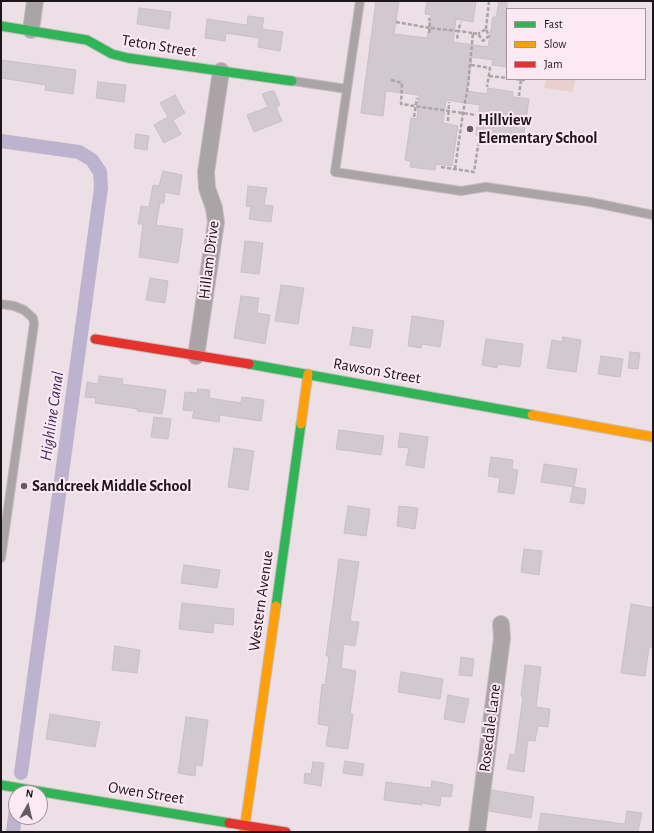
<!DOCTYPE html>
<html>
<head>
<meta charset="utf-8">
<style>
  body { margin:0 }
  #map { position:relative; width:654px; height:833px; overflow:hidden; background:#ece0e6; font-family:"Alegreya Sans",sans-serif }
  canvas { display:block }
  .frame { position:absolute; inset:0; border:2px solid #1c1519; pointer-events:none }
  .legend { position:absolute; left:506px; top:8px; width:140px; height:72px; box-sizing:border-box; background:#fde9f4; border:1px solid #a3949c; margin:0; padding:5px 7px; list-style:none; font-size:12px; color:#1c1519 }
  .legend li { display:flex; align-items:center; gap:8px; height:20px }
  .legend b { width:20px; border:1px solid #a3949c }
  .north { position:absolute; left:8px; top:785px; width:40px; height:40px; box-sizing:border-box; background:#fde9f4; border:1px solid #a3949c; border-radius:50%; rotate:8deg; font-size:11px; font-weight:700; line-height:16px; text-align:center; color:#1c1519 }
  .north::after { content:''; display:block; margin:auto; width:14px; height:18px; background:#655c61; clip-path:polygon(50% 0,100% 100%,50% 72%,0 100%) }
</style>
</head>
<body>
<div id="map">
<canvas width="654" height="833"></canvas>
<div class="frame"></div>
<ul class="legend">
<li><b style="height:5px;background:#30b455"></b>Fast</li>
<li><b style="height:5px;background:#ff9f0a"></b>Slow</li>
<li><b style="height:5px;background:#e5322d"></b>Jam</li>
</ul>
<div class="north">N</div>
</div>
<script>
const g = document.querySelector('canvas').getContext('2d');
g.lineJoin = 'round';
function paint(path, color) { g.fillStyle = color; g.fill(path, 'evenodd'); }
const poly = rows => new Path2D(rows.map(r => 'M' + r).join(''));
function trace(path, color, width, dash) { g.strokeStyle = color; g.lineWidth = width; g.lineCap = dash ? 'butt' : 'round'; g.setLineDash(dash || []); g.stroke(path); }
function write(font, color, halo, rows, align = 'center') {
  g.font = font + ' "Alegreya Sans",sans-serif'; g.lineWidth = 4; g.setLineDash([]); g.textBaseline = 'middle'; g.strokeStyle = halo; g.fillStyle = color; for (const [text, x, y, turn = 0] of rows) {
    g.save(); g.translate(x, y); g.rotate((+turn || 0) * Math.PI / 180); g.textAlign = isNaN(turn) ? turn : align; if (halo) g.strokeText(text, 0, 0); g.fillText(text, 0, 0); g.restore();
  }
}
paint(poly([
  [546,79,575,79,573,92,544,88]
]), '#e9d0cf');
trace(poly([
  [1,141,79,152,92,160,100,172,101,188,21,773],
  [13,832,16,809]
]), '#beb3ce', 14);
const building = poly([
  [376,1,399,1,394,34,427,38,431,15,425,14,427,1,476,1,473,22,456,19,453,42,488,47,493,17,496,17,499,1,507,1,507,67,492,65,493,60,472,57,467,91,487,94,488,88,513,92,513,97,529,99,523,141,507,139,507,144,481,140,481,136,476,135,480,105,446,100,443,123,458,126,452,166,436,164,435,170,410,167,411,161,405,160,411,118,417,119,419,95,386,91,383,116,361,113,376,1],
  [139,8,171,12,169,29,137,24,139,8],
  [248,16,264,18,262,29,283,32,280,51,258,47,259,38,226,33,225,41,205,38,207,19,247,25,248,16],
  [1,60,76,70,73,94,45,90,46,85,1,78,1,60],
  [98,82,126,85,124,102,96,98,98,82],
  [271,91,274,91,280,105,276,107,282,121,254,132,247,115,268,107,262,94,271,91],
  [175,95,185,113,173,120,181,134,164,143,154,125,168,117,160,103,175,95],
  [136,134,149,136,147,150,134,148,136,134],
  [163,171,182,175,179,195,165,192,164,203,160,203,156,225,183,229,178,263,139,257,143,224,138,224,141,206,149,207,153,185,159,186,163,171],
  [248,186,267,188,264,205,273,206,271,222,249,219,251,207,246,206,248,186],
  [245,241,263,243,259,274,241,272,245,241],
  [150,278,168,281,165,303,146,300,150,278],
  [281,285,304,288,298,324,275,321,281,285],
  [241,296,259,298,257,313,270,315,265,344,234,338,241,296],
  [412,316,444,321,440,347,422,344,421,348,408,346,412,316],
  [353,327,373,330,370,348,350,345,353,327],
  [563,337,581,340,576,372,547,368,552,340,562,342,563,337],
  [486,339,523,344,520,367,498,364,497,368,482,365,486,339],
  [630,352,640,353,638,369,628,368,630,352],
  [601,356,623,359,620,377,598,374,601,356],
  [99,376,123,379,122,384,166,390,162,414,137,411,138,409,95,403,96,398,85,397,87,382,98,384,99,376],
  [198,389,210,390,209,398,241,403,242,397,264,400,261,421,220,415,219,422,192,418,194,411,183,410,185,392,197,393,198,389],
  [154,417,171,419,168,439,151,437,154,417],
  [339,430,384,436,381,455,336,449,339,430],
  [400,433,428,437,424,468,406,465,409,448,398,447,400,433],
  [234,448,254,451,248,490,228,487,234,448],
  [491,457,513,460,512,469,518,470,514,494,498,492,500,478,488,476,491,457],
  [544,464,577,469,574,487,541,482,544,464],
  [573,487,586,489,584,504,570,502,573,487],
  [348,506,370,509,366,536,344,533,348,506],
  [399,506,418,508,415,529,397,526,399,506],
  [524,549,542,551,539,575,521,572,524,549],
  [339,559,359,562,350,621,359,622,355,646,344,644,341,668,356,671,350,714,353,714,348,749,326,746,329,726,318,724,322,684,325,685,329,656,326,656,339,559],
  [184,565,220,570,217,588,181,583,184,565],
  [182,603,234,609,233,625,214,623,213,633,179,629,182,603],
  [631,604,653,608,653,647,649,647,645,676,621,673,631,604],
  [115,646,140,650,137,673,112,670,115,646],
  [461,657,474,659,472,676,459,675,461,657],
  [525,665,541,667,536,707,550,709,548,727,538,726,535,741,528,740,524,772,507,769,510,754,515,755,523,697,521,696,525,665],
  [401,672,443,679,440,699,398,692,401,672],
  [448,695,469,699,464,723,444,719,448,695],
  [50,714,100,722,95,747,46,739,50,714],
  [186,717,208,720,202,766,196,765,195,776,178,773,186,717],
  [345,761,364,764,362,776,343,773,345,761],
  [313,762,324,763,321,786,304,783,305,773,311,774,313,762],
  [432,781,453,785,451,797,441,796,440,806,422,803,422,805,384,800,386,782,431,788,432,781],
  [492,790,534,797,531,818,489,811,492,790],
  [627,811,642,813,638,832,538,832,541,813,625,824,627,811]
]);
paint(building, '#d1c9cf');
trace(building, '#c7c0c5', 1);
const lane = poly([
  [293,81,347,89,360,1],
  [347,89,335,172,461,191,486,187,590,202,653,215],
  [1,304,14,306,24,310,33,318,34,324,1,558]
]);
const street = poly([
  [31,30,35,1],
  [196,356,216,222,214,208,207,188,206,172,221,71],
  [477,832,502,638,501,624]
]);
const fast = poly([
  [1,26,87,40,112,54,128,58,292,81],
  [249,364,532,415],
  [276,606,301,424],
  [1,785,229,823]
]);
const slow = poly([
  [532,415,653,437],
  [301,424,308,374],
  [244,832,276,606]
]);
const jam = poly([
  [95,339,249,364],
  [229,823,286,832]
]);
trace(lane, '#c6bcc1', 10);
trace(street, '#c6bcc1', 18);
trace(fast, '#c6bcc1', 11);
trace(slow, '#c6bcc1', 11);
trace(jam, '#c6bcc1', 11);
trace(poly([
  [396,22,430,28,429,18],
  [486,29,489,1],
  [429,33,430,28,458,31,461,22],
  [473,33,478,34,483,41,489,36,486,29,478,34],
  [471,65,490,68,487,87],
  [489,76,507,78],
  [516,79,525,80],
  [391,80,402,83,401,104,476,115],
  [519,96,521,79],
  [414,117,417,98],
  [448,121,449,102],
  [441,167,474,172,479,140],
  [455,169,463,113,468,86,473,33,458,31,457,40]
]), '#aba4a7', 2.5, [4, 2]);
trace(lane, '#aba4a7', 8);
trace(street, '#aba4a7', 16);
trace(fast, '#30b455', 9);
trace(slow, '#ff9f0a', 9);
trace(jam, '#e5322d', 9);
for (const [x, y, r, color] of [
  [470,129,4,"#655c61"],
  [24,486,4,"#655c61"]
]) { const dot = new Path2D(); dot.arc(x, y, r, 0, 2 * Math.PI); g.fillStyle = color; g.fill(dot); trace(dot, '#fde9f4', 1.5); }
write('16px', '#1c1519', '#fde9f4', [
  ["Teton Street",159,46,9],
  ["Hillam Drive",209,260,-83],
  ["Rawson Street",377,371,10],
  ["Western Avenue",261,601,-82],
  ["Rosedale Lane",490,728,-83],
  ["Owen Street",146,793,9]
]);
write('bold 16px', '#1c1519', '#fde9f4', [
  ["Hillview",478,120],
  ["Elementary School",478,138],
  ["Sandcreek Middle School",32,486]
], 'left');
write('italic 17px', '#3a2a59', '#fde9f4', [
  ["Highline Canal",52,416,-82]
]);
</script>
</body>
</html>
